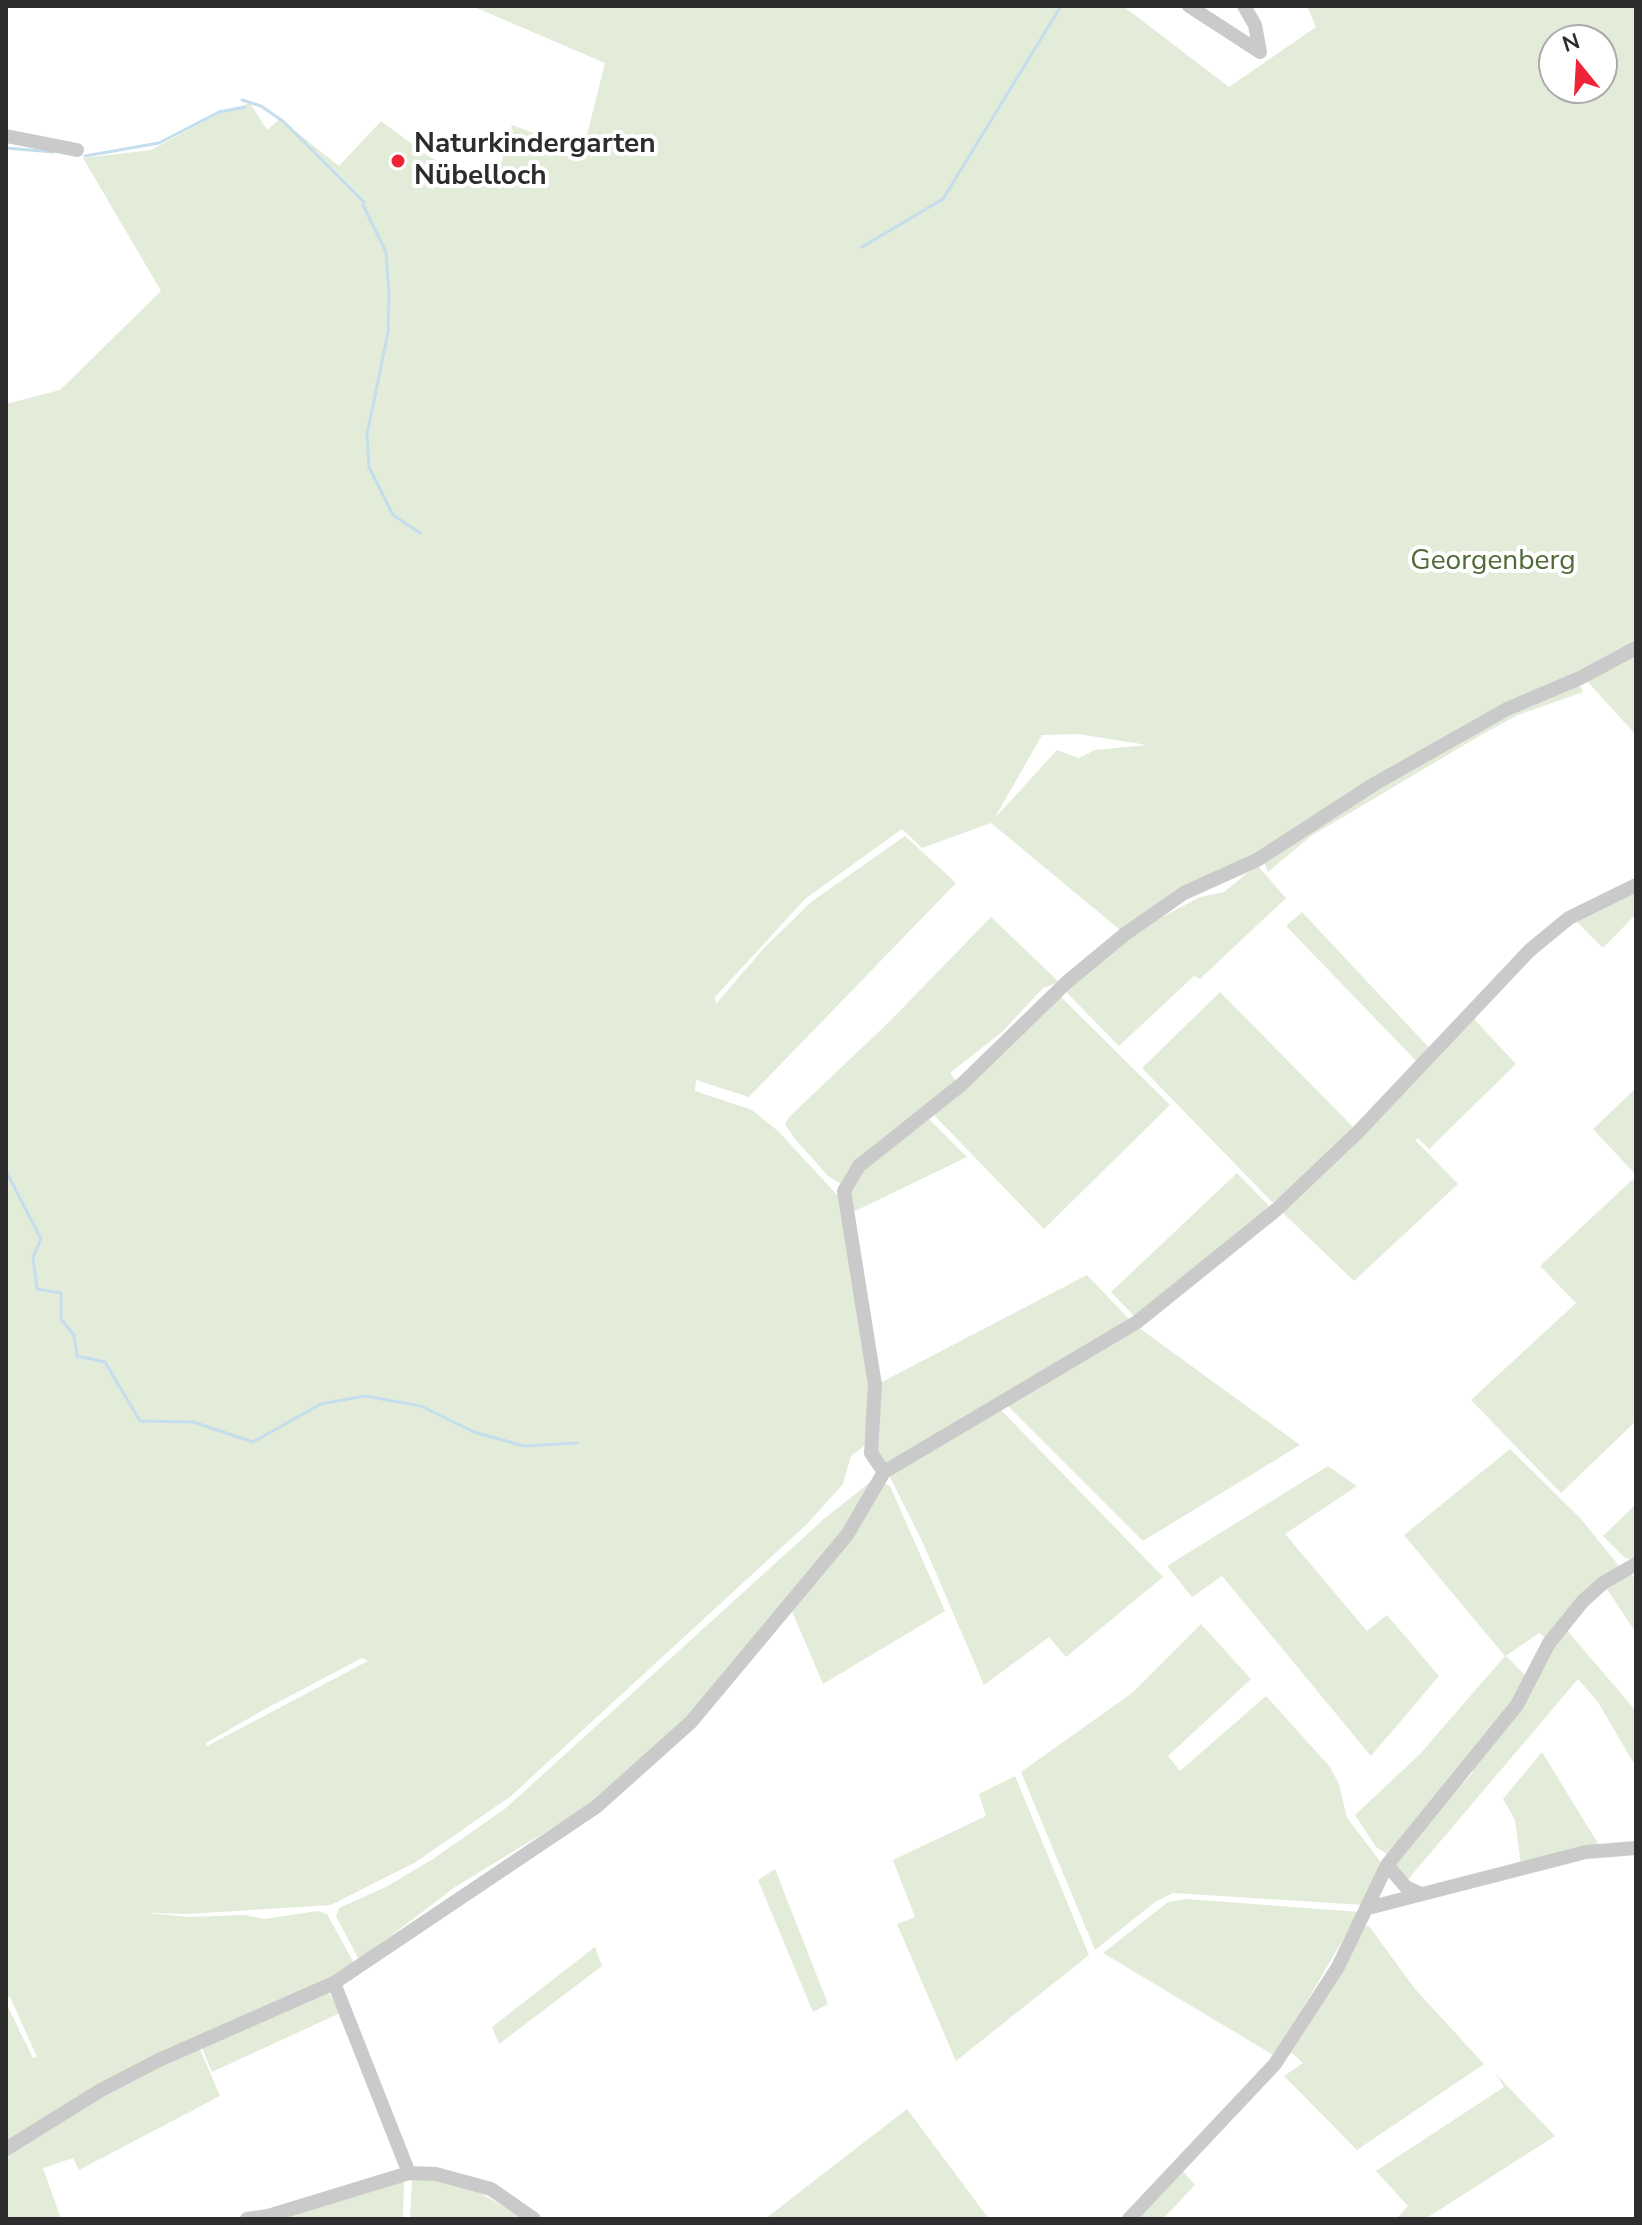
<!DOCTYPE html>
<html>
<head>
<meta charset="utf-8">
<style>
  body { margin:0 }
  #map { position:relative; width:1642px; height:2225px; overflow:hidden; background:#fff; font-family:"Nunito Sans",sans-serif }
  canvas { display:block }
  .frame { position:absolute; inset:0; border:8px solid #2d2d2d; pointer-events:none }
  .north { position:absolute; left:1538px; top:24px; width:80px; height:80px; box-sizing:border-box; background:#fff; border:2px solid #ababab; border-radius:50%; rotate:342deg; font-size:22px; font-weight:700; line-height:32px; text-align:center; color:#2d2d2d }
  .north::after { content:''; display:block; margin:auto; width:28px; height:36px; background:#ee2439; clip-path:polygon(50% 0,100% 100%,50% 72%,0 100%) }
</style>
</head>
<body>
<div id="map">
<canvas width="1642" height="2225"></canvas>
<div class="frame"></div>
<div class="north">N</div>
</div>
<script>
const g = document.querySelector('canvas').getContext('2d');
g.lineJoin = 'round';
function paint(path, color) { g.fillStyle = color; g.fill(path, 'evenodd'); }
const poly = rows => new Path2D(rows.map(r => 'M' + r).join(''));
function trace(path, color, width, dash) { g.strokeStyle = color; g.lineWidth = width; g.lineCap = dash ? 'butt' : 'round'; g.setLineDash(dash || []); g.stroke(path); }
function write(font, color, halo, rows, align = 'center') {
  g.font = font + ' "Nunito Sans",sans-serif'; g.lineWidth = 8; g.setLineDash([]); g.textBaseline = 'middle'; g.strokeStyle = halo; g.fillStyle = color; for (const [text, x, y, turn = 0] of rows) {
    g.save(); g.translate(x, y); g.rotate((+turn || 0) * Math.PI / 180); g.textAlign = isNaN(turn) ? turn : align; if (halo) g.strokeText(text, 0, 0); g.fillText(text, 0, 0); g.restore();
  }
}
paint(poly([
  [472,6,1123,6,1229,87,1316,27,1307,6,1636,6,1636,648,1506,709,1125,934,991,823,922,848,902,829,805,899,715,997,716,1004,764,948,811,902,905,836,956,883,749,1097,696,1080,695,1091,752,1110,778,1131,839,1197,873,1386,864,1446,851,1456,843,1484,807,1524,511,1796,416,1862,331,1905,188,1914,146,1913,189,1917,245,1915,264,1919,318,1911,327,1914,354,1963,333,1979,6,2143,6,2003,33,2058,37,2057,10,1997,6,1997,6,404,60,390,161,291,83,158,151,150,216,115,250,103,267,130,280,119,339,166,381,121,428,156,494,188,512,125,583,151,605,63],
  [1554,40,1602,40,1602,88,1554,88],
  [1078,734,1147,745,1095,750,1079,758,1057,750,994,819,1042,735],
  [362,1658,368,1661,207,1746,206,1743,265,1709],
  [1636,653,1636,735,1587,681],
  [1578,682,1583,692,1518,715,1481,735,1311,836,1268,872,1263,860,1461,737],
  [1257,865,1286,898,1200,979,1194,976,1119,1046,1067,993,1067,984,1126,936,1200,897,1224,892],
  [1636,890,1636,914,1603,948,1574,919],
  [1302,912,1434,1053,1421,1066,1286,926],
  [991,917,1059,982,1043,988,1003,1031,950,1073,957,1082,841,1184,828,1176,795,1139,785,1124,789,1117,889,1022],
  [1220,992,1354,1128,1278,1202,1272,1202,1142,1068],
  [1059,995,1170,1105,1044,1229,932,1113],
  [1472,1017,1516,1064,1429,1149,1418,1138,1415,1140,1458,1184,1354,1281,1283,1213,1283,1207],
  [1636,1088,1636,1175,1593,1129],
  [928,1118,967,1157,851,1213,847,1193,852,1181],
  [1237,1173,1270,1207,1134,1316,1111,1292],
  [1633,1179,1636,1182,1636,1421,1561,1493,1471,1400,1576,1303,1540,1266],
  [1087,1275,1130,1320,885,1464,878,1452,878,1384],
  [1135,1325,1300,1445,1143,1541,1007,1405],
  [1000,1409,1163,1577,1066,1657,1049,1637,984,1685,923,1543,889,1475],
  [1510,1449,1580,1518,1620,1567,1545,1637,1539,1633,1506,1656,1531,1681,1387,1854,1376,1847,1355,1815,1420,1754,1505,1656,1404,1535],
  [1328,1466,1357,1486,1285,1534,1367,1631,1387,1615,1439,1676,1371,1756,1222,1576,1192,1597,1167,1566],
  [873,1480,843,1534,686,1722,596,1801,455,1887,359,1960,336,1916,339,1908,386,1887,433,1859,506,1808,825,1518],
  [884,1483,890,1486,945,1611,823,1684,791,1609],
  [1636,1504,1636,1560,1635,1561,1625,1558,1603,1536],
  [1628,1568,1636,1581,1636,1633,1603,1583],
  [1201,1624,1251,1679,1168,1756,1180,1771,1266,1696,1330,1767,1339,1784,1347,1818,1383,1865,1364,1905,1173,1893,1155,1902,1095,1950,1021,1772,1132,1693],
  [1565,1628,1636,1711,1636,1767,1598,1702,1578,1679,1405,1883,1391,1865,1458,1782,1464,1783,1473,1772,1470,1768],
  [1542,1752,1599,1845,1521,1865,1515,1820,1503,1799],
  [1015,1776,1089,1955,956,2061,897,1924,915,1917,893,1860,986,1816,979,1794],
  [775,1869,828,2004,813,2012,758,1880],
  [1186,1899,1359,1912,1275,2056,1103,1953,1168,1902],
  [1369,1926,1415,1989,1484,2064,1357,2150,1284,2076,1303,2063,1290,2051,1363,1927],
  [595,1947,602,1966,499,2044,492,2027],
  [327,1990,340,2013,212,2072,201,2046],
  [199,2047,220,2096,79,2170,73,2158,43,2168,61,2219,6,2219,6,2152,118,2083],
  [1496,2074,1555,2136,1425,2219,1396,2219,1408,2206,1376,2171,1504,2087],
  [907,2109,989,2219,765,2219,801,2191],
  [1181,2169,1195,2185,1163,2219,1133,2219],
  [412,2180,433,2180,482,2194,525,2219,410,2219],
  [404,2181,403,2219,269,2219]
]), '#e3ebd9');
trace(poly([
  [242,100,261,106,284,122,364,202],
  [6,148,53,152],
  [85,156,159,143,219,112,245,107],
  [363,205,386,252,389,293,388,332,367,435,369,467,393,515,420,533],
  [862,247,943,199,1061,6],
  [6,1171,41,1239,33,1257,37,1289,61,1293,61,1319,74,1335,77,1356,105,1362,140,1421,193,1422,253,1442,321,1404,365,1396,421,1406,474,1432,524,1446,577,1443]
]), '#c4deed', 3);
trace(poly([
  [1189,6,1260,52],
  [1244,6,1255,25,1260,52],
  [6,136,77,150],
  [884,1472,871,1453,875,1385,844,1191,859,1166,962,1084,1067,982,1125,934,1184,893,1257,860,1376,783,1507,709,1580,678,1636,648],
  [1387,1865,1406,1887,1419,1893],
  [1368,1908,1586,1852,1636,1848],
  [334,1983,409,2173],
  [6,2149,101,2090,159,2060,334,1983,596,1807,691,1722,847,1535,884,1472,1137,1322,1276,1210,1358,1132,1530,950,1569,918,1636,885],
  [247,2219,268,2216,409,2173,436,2174,491,2189,534,2219],
  [1129,2219,1275,2064,1338,1967,1387,1865,1517,1705,1549,1643,1583,1601,1603,1583,1636,1564]
]), '#cacaca', 14);
for (const [x, y, r, color] of [
  [398,161,8,"#ee2439"]
]) { const dot = new Path2D(); dot.arc(x, y, r, 0, 2 * Math.PI); g.fillStyle = color; g.fill(dot); trace(dot, '#fff', 3); }
write('bold 28px', '#2d2d2d', '#fff', [
  ["Naturkindergarten",414,145],
  ["Nübelloch",414,177]
], 'left');
write('28px', '#516a38', '#fff', [
  ["Georgenberg",1493,562]
]);
</script>
</body>
</html>
